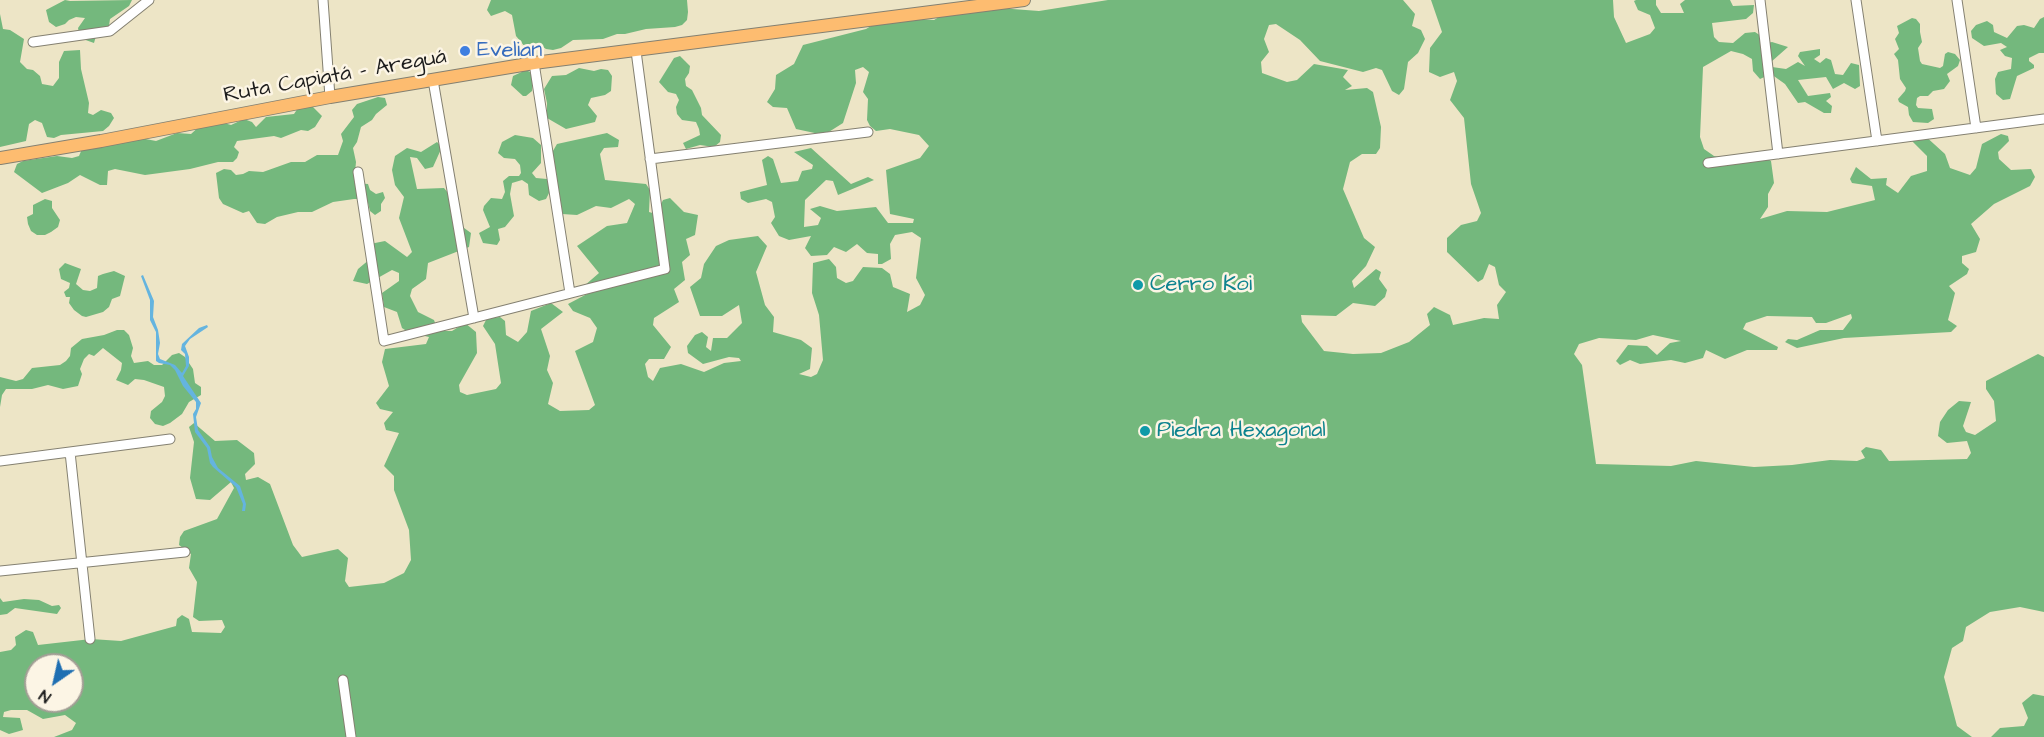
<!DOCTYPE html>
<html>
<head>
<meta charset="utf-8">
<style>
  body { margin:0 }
  #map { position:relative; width:2044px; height:737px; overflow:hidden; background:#ede5c6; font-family:"Architects Daughter",sans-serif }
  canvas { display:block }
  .north { position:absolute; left:24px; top:653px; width:60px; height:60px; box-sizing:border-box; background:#fcf5e5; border:2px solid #a29e95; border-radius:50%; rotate:214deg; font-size:16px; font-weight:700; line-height:24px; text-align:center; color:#1c1c1c }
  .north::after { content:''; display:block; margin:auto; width:21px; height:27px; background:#1f6fb2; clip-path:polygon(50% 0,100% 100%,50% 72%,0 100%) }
</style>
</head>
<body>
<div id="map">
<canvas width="2044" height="737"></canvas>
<div class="north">N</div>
</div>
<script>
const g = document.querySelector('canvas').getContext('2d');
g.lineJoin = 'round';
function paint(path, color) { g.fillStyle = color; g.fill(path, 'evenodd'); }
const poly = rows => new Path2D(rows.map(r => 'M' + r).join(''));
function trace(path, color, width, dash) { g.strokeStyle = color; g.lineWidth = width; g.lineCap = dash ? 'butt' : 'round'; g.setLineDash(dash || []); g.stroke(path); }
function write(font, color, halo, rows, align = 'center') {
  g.font = font + ' "Architects Daughter",sans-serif'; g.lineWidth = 5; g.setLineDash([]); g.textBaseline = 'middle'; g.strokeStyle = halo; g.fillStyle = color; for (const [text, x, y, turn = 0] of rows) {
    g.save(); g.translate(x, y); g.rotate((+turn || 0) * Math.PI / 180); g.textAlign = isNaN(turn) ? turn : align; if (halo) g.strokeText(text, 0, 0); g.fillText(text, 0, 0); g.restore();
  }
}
paint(poly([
  [65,0,70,1,132,0,129,6,110,19,108,32,104,37,96,36,94,43,80,38,78,28,85,18,76,17,69,20,65,24,56,27,49,22,46,10],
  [491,0,687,0,688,12,687,20,682,25,675,27,646,29,625,34,617,34,603,39,573,40,561,48,553,50,546,49,539,44,526,48,516,36,512,15,505,11,491,16,487,10],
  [1108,0,1403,0,1415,14,1412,26,1421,30,1425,39,1418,53,1408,62,1404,89,1399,95,1392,91,1382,70,1376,68,1363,72,1320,61,1300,40,1276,24,1269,25,1264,39,1269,52,1261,62,1262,73,1287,82,1297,80,1314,64,1348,70,1343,77,1352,86,1345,90,1367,88,1373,92,1381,127,1380,148,1376,154,1362,154,1350,162,1343,189,1364,238,1375,247,1366,266,1352,281,1354,288,1376,269,1381,272,1379,279,1387,290,1385,297,1375,306,1353,303,1336,316,1301,315,1302,322,1324,351,1353,354,1381,353,1409,342,1430,325,1427,314,1434,307,1450,315,1453,325,1484,318,1499,319,1497,305,1506,292,1499,285,1495,267,1489,264,1483,279,1478,282,1447,252,1447,238,1461,225,1477,221,1481,213,1471,184,1464,118,1450,100,1457,81,1454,72,1440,77,1429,72,1430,48,1442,32,1431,0,1613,0,1614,17,1626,43,1650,34,1655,28,1650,15,1638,10,1634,1,1636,0,1656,0,1656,5,1661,13,1684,13,1680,4,1685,0,1730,0,1733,6,1754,5,1753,13,1746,19,1712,23,1714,37,1719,42,1733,43,1745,33,1755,32,1761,36,1762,44,1772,42,1788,47,1771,62,1772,67,1786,69,1798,62,1805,66,1798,56,1800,52,1820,49,1820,55,1814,59,1820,63,1826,58,1831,60,1835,74,1843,75,1851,63,1859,65,1860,86,1855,89,1844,83,1833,89,1826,77,1798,80,1808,96,1830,93,1831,97,1826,101,1832,106,1831,113,1824,113,1805,102,1798,103,1785,84,1771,74,1760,79,1753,71,1752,59,1743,54,1731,51,1703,67,1700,137,1704,149,1714,156,1738,161,1764,156,1771,161,1774,183,1768,194,1768,207,1760,219,1787,211,1827,212,1875,200,1872,186,1852,183,1850,179,1856,167,1871,179,1887,178,1886,185,1898,193,1911,176,1927,171,1927,156,1912,141,1923,134,1945,154,1950,168,1970,175,1976,168,1982,144,2001,134,2008,136,2009,141,1998,152,1999,159,2011,170,2031,169,2035,177,2030,186,1994,204,1971,224,1980,239,1976,252,1962,256,1962,263,1969,269,1967,274,1949,286,1955,293,1948,320,1957,326,1951,332,1844,338,1797,348,1785,342,1788,339,1797,340,1820,330,1843,330,1852,318,1851,314,1826,323,1816,323,1812,317,1767,316,1746,323,1743,329,1778,347,1777,350,1747,350,1725,359,1706,350,1703,358,1685,363,1671,360,1640,364,1630,360,1620,365,1616,361,1628,345,1647,346,1657,355,1670,343,1681,341,1653,335,1636,340,1599,338,1579,344,1574,354,1582,365,1596,464,1671,466,1696,461,1754,467,1792,465,1830,460,1857,461,1865,458,1861,451,1866,447,1881,450,1889,461,1967,459,1971,453,1967,441,1947,443,1938,436,1940,422,1948,410,1959,401,1971,402,1963,426,1966,432,1975,435,1996,421,1994,401,1986,389,1986,381,2038,354,2044,357,2044,612,2020,607,1990,612,1966,627,1963,641,1952,648,1944,677,1957,726,1972,737,54,737,72,730,76,723,65,715,43,719,27,710,11,710,4,712,3,717,20,718,23,730,9,734,0,730,0,652,11,650,16,645,15,637,26,630,33,632,38,645,91,639,121,641,176,626,177,619,182,615,189,619,192,632,221,633,225,627,222,620,199,621,193,617,197,582,189,568,191,554,179,545,180,537,184,531,217,519,234,488,231,482,210,500,196,499,190,478,194,442,189,427,194,423,215,441,237,440,254,453,255,464,245,474,246,480,258,477,270,484,293,545,302,557,338,549,348,558,345,581,349,587,384,583,404,573,411,560,409,530,394,490,394,476,384,466,399,433,386,430,384,423,393,412,380,409,376,403,389,386,382,362,385,349,426,344,429,337,408,332,402,328,397,312,384,307,382,293,399,281,399,273,392,270,367,284,353,281,358,269,370,259,370,244,385,241,407,257,412,252,399,218,404,197,395,185,392,170,395,156,407,148,421,152,437,142,442,147,433,167,425,169,417,158,410,157,417,189,444,188,453,199,453,220,471,233,469,247,428,263,426,279,412,289,410,296,418,312,434,320,438,331,452,331,465,323,476,332,477,353,459,385,460,392,467,395,496,389,501,383,495,344,483,326,487,318,500,317,505,321,506,335,518,342,527,332,531,311,551,303,563,312,541,329,550,356,547,370,553,383,548,404,560,411,589,410,595,405,575,351,593,342,597,328,590,318,573,311,568,304,587,294,584,286,599,273,577,246,607,226,627,223,635,204,629,199,611,208,596,206,577,215,562,214,550,156,557,144,607,133,619,140,618,147,604,148,600,154,605,180,646,184,650,190,649,212,656,214,663,200,670,198,684,212,698,215,695,235,686,239,690,255,682,262,685,280,674,289,679,302,654,318,653,325,671,347,664,359,649,359,645,364,648,377,653,381,660,368,681,364,704,372,724,363,741,361,739,358,729,357,703,364,688,353,687,346,695,335,702,332,708,337,706,347,711,351,713,338,727,338,742,323,739,305,722,316,700,316,690,287,701,278,704,264,716,246,729,240,758,236,767,246,756,272,765,305,774,317,773,332,801,340,812,348,810,369,799,374,811,377,817,374,823,360,819,315,812,293,813,263,829,259,836,267,837,278,846,283,853,281,863,267,882,268,890,274,893,287,910,294,907,312,920,305,925,295,916,278,921,238,912,232,895,235,890,244,891,259,882,264,878,264,878,254,867,253,857,244,846,252,834,247,827,255,811,256,805,248,811,236,789,240,779,236,771,223,775,217,772,202,766,199,748,203,741,199,740,192,767,185,762,160,768,156,773,159,781,183,798,181,802,171,812,169,813,165,794,152,811,148,851,184,868,177,874,180,838,195,833,181,826,180,805,200,804,227,818,225,821,218,810,209,820,206,837,211,876,207,888,223,913,223,914,219,890,214,886,170,920,158,929,146,919,135,890,129,876,131,870,126,867,120,868,99,863,92,869,72,863,67,855,70,856,83,843,123,824,135,796,129,787,108,773,107,767,102,775,89,776,75,794,64,803,45,866,29,878,22,904,18,934,20,959,5,1039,11],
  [36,665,72,665,72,701,36,701],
  [0,14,3,29,10,30,24,39,20,62,27,69,33,70,40,76,42,84,53,86,59,78,59,62,64,51,80,50,81,69,89,103,88,113,93,115,101,110,111,113,114,118,109,126,103,131,61,135,54,138,47,137,42,123,35,120,29,124,26,141,0,147],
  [2044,17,2044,53,2039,53,2029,58,2029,61,2034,65,2034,68,2017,76,2010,99,2003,100,1996,94,1995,79,1998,72,2011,69,2012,58,2005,56,2000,50,2007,47,2001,43,1984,46,1972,38,1971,31,1976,25,1987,21,1993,25,1994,32,2007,38,2017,26,2024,25,2034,28,2040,19],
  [1912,18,1916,19,1920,24,1920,32,1922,42,1918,48,1920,61,1922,64,1940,68,1943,66,1945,54,1948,52,1955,54,1960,60,1958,66,1947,74,1950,81,1944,89,1933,91,1928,96,1920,96,1917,98,1916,105,1918,108,1932,109,1934,119,1928,123,1913,122,1909,115,1908,107,1899,102,1898,99,1905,91,1906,88,1900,79,1898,60,1894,54,1899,49,1895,39,1899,33,1897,26],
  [680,56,690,66,689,73,685,79,686,86,692,90,701,108,702,115,721,135,720,142,714,147,700,145,686,149,683,143,700,135,699,129,696,122,682,120,677,114,676,107,679,100,676,94,668,92,659,82,674,58],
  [579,68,594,71,601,69,608,70,612,76,611,91,605,95,591,98,588,105,597,116,595,122,566,129,547,118,547,103,544,89,552,76,566,75],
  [526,70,532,73,533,80,532,91,526,96,523,96,511,85,513,76],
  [378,97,385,98,387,105,376,114,372,120,361,127,357,142,353,148,356,162,354,183,368,184,370,190,376,194,383,192,385,198,381,204,381,211,375,215,370,211,368,203,361,199,354,199,333,202,312,212,298,212,277,217,265,224,257,223,249,211,243,213,223,204,219,198,216,173,224,169,231,170,236,175,243,174,249,171,263,172,291,162,305,162,317,155,338,155,343,141,341,134,354,117,352,110,357,104],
  [312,106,322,116,315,127,308,131,301,130,281,138,274,136,237,141,234,147,239,152,237,158,233,162,218,162,190,169,145,175,115,169,108,171,107,185,100,185,80,175,68,183,42,193,14,172,17,164,23,161,57,156,72,158,79,156,82,149,135,137,156,141,177,133,191,134,202,124,217,121,231,125,244,119,252,122,256,127,266,117,294,114,298,108],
  [515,135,533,138,541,145,541,163,532,173,536,178,547,179,549,182,549,193,546,199,539,201,529,195,528,184,522,180,512,183,510,194,514,216,505,227,498,229,500,240,497,245,483,243,479,233,490,227,483,210,484,206,491,198,502,199,505,192,503,181,509,176,519,176,521,173,520,165,515,159,504,158,498,153,502,142],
  [45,199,52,201,52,208,60,220,58,227,51,232,45,235,37,235,31,231,28,224,27,217,33,214,33,205],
  [65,263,81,269,76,284,83,290,90,291,97,288,98,276,103,274,114,271,125,276,120,296,112,299,109,307,103,312,86,317,82,316,74,310,69,303,70,297,66,297,64,292,69,288,70,283,61,279,59,269],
  [117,330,124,330,129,335,133,348,131,356,134,363,148,361,154,365,162,365,172,355,179,353,185,357,193,369,195,383,201,387,201,395,189,402,182,414,170,423,163,426,155,424,150,418,151,411,162,402,165,396,164,387,144,380,135,379,128,385,116,380,121,370,122,363,103,348,94,356,89,354,84,359,80,369,82,374,78,386,63,389,48,385,32,389,6,389,2,395,0,407,0,377,16,381,23,379,32,368,60,365,66,361,70,356,71,348,82,339,104,335],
  [0,598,3,602,24,599,39,600,52,606,59,605,61,608,57,614,15,608,7,614,0,615],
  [2033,694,2044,696,2044,737,1991,737,2000,728,2024,726,2028,718,2022,703]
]), '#74b87d');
paint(poly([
  [143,275,154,301,153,317,158,330,160,343,158,354,160,359,175,365,182,373,186,366,185,354,181,350,182,344,199,328,207,325,208,327,190,339,185,346,189,357,189,366,183,376,201,403,196,417,198,430,210,447,212,457,218,468,240,486,246,504,245,511,242,511,243,504,236,487,213,467,210,463,207,448,195,432,193,414,196,409,196,402,183,386,175,370,170,365,159,363,156,361,156,332,150,320,150,300,141,276]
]), '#64b4df');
const minor = poly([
  [323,0,330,97],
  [1760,0,1778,154],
  [1856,0,1877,141],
  [1957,0,1976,128],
  [33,42,110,31,149,0],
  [534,63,570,293],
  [433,80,474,318],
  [650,159,868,132],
  [1708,163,2044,119],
  [358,172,384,341,665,269,636,51],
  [70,452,90,639],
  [0,461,170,439],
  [0,571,185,552],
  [343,680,351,737]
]);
const major = poly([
  [0,158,101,141,330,97,534,63,1024,0]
]);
trace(minor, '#848071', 11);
trace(major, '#848071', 14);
trace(minor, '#fff', 9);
trace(major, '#fdbc70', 12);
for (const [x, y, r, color] of [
  [465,51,6,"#3f7fe0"],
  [1138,285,6,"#0f9aa8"],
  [1145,431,6,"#0f9aa8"]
]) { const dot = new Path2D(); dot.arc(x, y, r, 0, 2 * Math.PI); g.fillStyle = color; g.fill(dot); trace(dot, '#fcf5e5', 2); }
write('22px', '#366cbe', '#fcf5e5', [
  ["Evelian",477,51]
], 'left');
write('22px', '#1c1c1c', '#fcf5e5', [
  ["Ruta Capiatá - Areguá",335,77,-10]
]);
write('22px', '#0d838f', '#fcf5e5', [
  ["Cerro Koi",1150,285],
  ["Piedra Hexagonal",1157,431]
], 'left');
</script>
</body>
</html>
